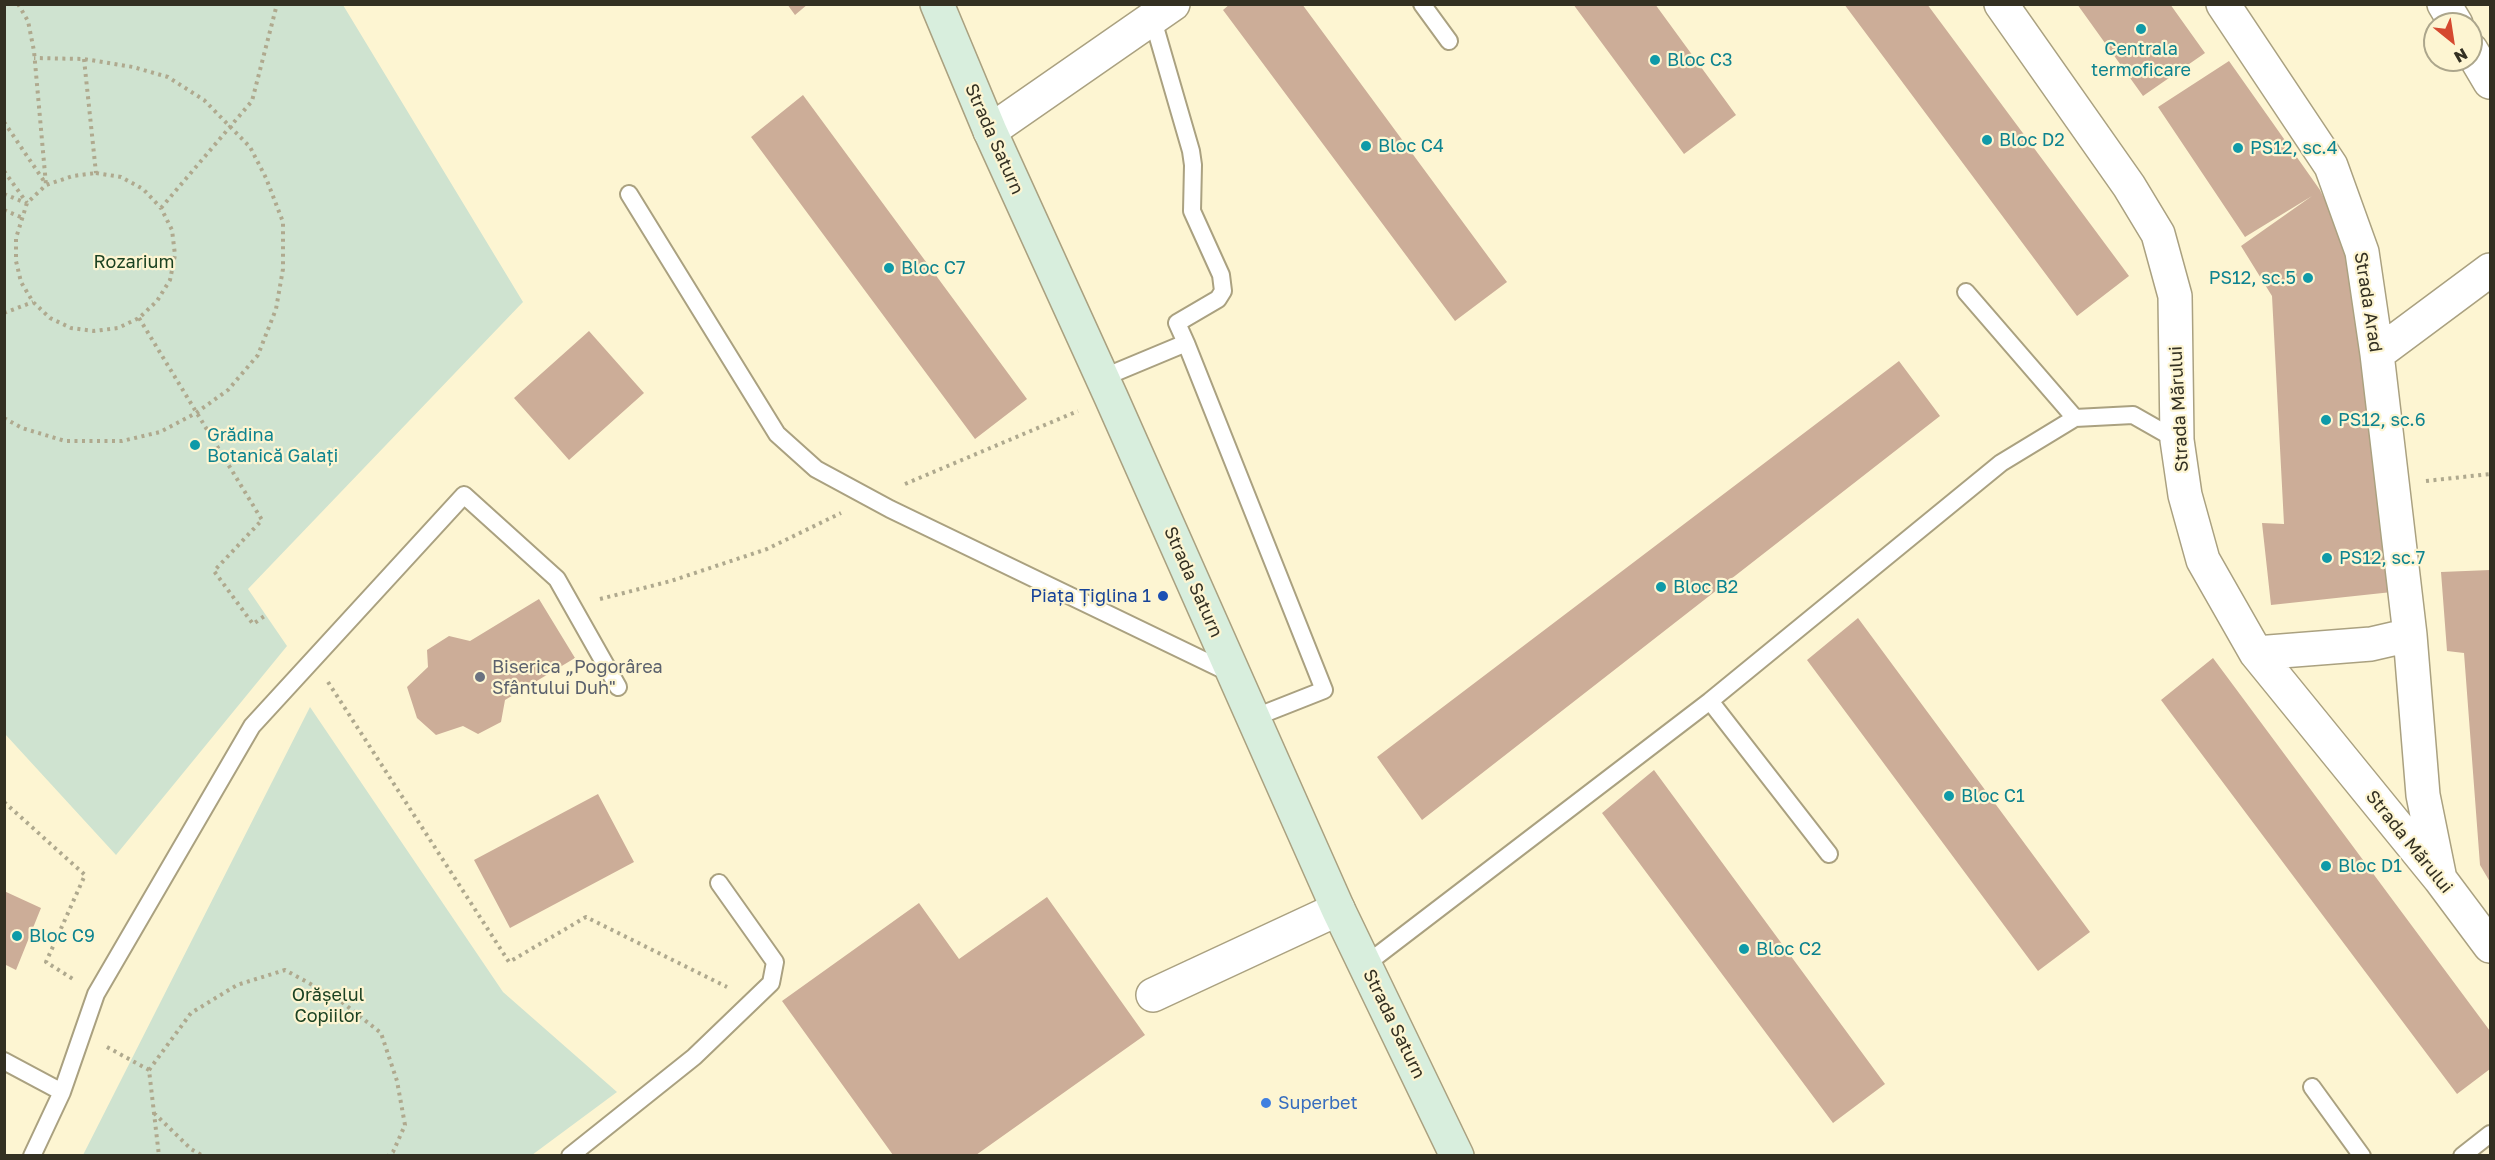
<!DOCTYPE html>
<html>
<head>
<meta charset="utf-8">
<style>
  body { margin:0 }
  #map { position:relative; width:2495px; height:1160px; overflow:hidden; background:#fdf5d2; font-family:"Golos Text",sans-serif }
  canvas { display:block }
  .frame { position:absolute; inset:0; border:6px solid #333022; pointer-events:none }
  .north { position:absolute; left:2423px; top:12px; width:60px; height:60px; box-sizing:border-box; background:#fdf5d2; border:2px solid #aca68c; border-radius:50%; rotate:150deg; font-size:16px; font-weight:700; line-height:24px; text-align:center; color:#333022 }
  .north::after { content:''; display:block; margin:auto; width:21px; height:27px; background:#d54930; clip-path:polygon(50% 0,100% 100%,50% 72%,0 100%) }
</style>
</head>
<body>
<div id="map">
<canvas width="2495" height="1160"></canvas>
<div class="frame"></div>
<div class="north">N</div>
</div>
<script>
const g = document.querySelector('canvas').getContext('2d');
g.lineJoin = 'round';
function paint(path, color) { g.fillStyle = color; g.fill(path, 'evenodd'); }
const poly = rows => new Path2D(rows.map(r => 'M' + r).join(''));
function trace(path, color, width, dash) { g.strokeStyle = color; g.lineWidth = width; g.lineCap = dash ? 'butt' : 'round'; g.setLineDash(dash || []); g.stroke(path); }
function write(font, color, halo, rows, align = 'center') {
  g.font = font + ' "Golos Text",sans-serif'; g.lineWidth = 4.5; g.setLineDash([]); g.textBaseline = 'middle'; g.strokeStyle = halo; g.fillStyle = color; for (const [text, x, y, turn = 0] of rows) {
    g.save(); g.translate(x, y); g.rotate((+turn || 0) * Math.PI / 180); g.textAlign = isNaN(turn) ? turn : align; if (halo) g.strokeText(text, 0, 0); g.fillText(text, 0, 0); g.restore();
  }
}
paint(poly([
  [5,4,343,5,523,302,248,589,287,646,116,855,5,734],
  [310,707,503,992,617,1092,532,1155,83,1155]
]), '#cfe3d0');
paint(poly([
  [787,4,808,4,795,15],
  [1230,4,1302,4,1507,282,1455,321,1223,10],
  [1573,4,1655,4,1736,115,1684,154],
  [1844,4,1927,4,2129,276,2077,316],
  [2077,4,2170,4,2205,53,2143,96],
  [2229,61,2320,190,2354,259,2392,592,2271,605,2262,523,2284,524,2272,296,2241,246,2312,196,2245,237,2158,107],
  [803,95,1027,399,975,439,751,137],
  [589,331,644,393,569,460,514,398],
  [1899,361,1940,416,1422,820,1377,757],
  [2490,570,2490,882,2480,865,2464,653,2447,651,2441,572],
  [539,599,575,658,505,700,501,722,478,734,463,726,436,735,417,718,407,687,428,667,427,650,449,636,470,641],
  [1858,618,2090,932,2038,971,1807,660],
  [2213,658,2490,1031,2490,1069,2457,1094,2161,700],
  [1654,770,1885,1084,1833,1123,1602,813],
  [598,794,634,862,510,928,474,860],
  [4,891,41,908,16,970,4,964],
  [1047,897,1145,1035,976,1155,893,1155,782,1001,919,903,959,959]
]), '#ccad98');
const lane = poly([
  [1422,4,1449,41],
  [1153,20,1191,151,1193,165,1192,211,1221,275,1223,291,1218,299,1177,323,1186,343],
  [629,194,777,434,816,469,890,509,1232,674],
  [1966,292,2075,418],
  [1102,378,1186,343,1324,690,1253,718],
  [1710,701,1829,854],
  [1365,965,1710,701,2001,463,2075,418,2133,415,2177,440],
  [4,1061,62,1092],
  [2312,1087,2362,1156],
  [32,1156,62,1092,96,994,252,726,464,495,557,579,618,687],
  [570,1156,694,1057,771,983,775,962,719,883],
  [2462,1156,2490,1134]
]);
const street = poly([
  [2001,4,2129,186,2158,234,2175,296,2177,440,2185,495,2203,560,2256,653,2440,879,2490,946],
  [2223,4,2331,166,2362,252,2377,354,2410,635,2423,795,2439,874],
  [2444,4,2456,24],
  [2471,50,2490,82],
  [990,131,1173,4],
  [2377,354,2490,270],
  [2256,653,2371,644,2410,635],
  [1153,995,1338,909]
]);
const secondary = poly([
  [937,4,990,131,1111,397,1338,909,1457,1156]
]);
trace(lane, '#aaa180', 20);
trace(street, '#aaa180', 36);
trace(secondary, '#aaa180', 36);
trace(poly([
  [18,4,28,21,34,51,46,185],
  [84,59,96,173],
  [4,122,46,184],
  [4,171,27,203],
  [96,173,121,177,143,189,161,208,172,230,175,255,170,280,157,301,139,318,118,328,94,331,71,328,50,318,33,302,21,282,16,261,16,238,27,203,46,185,73,176,96,173],
  [4,194,26,203],
  [161,208,252,101,277,4],
  [4,210,23,218],
  [4,313,33,302],
  [139,318,262,520,214,571,253,624,266,615],
  [4,418,22,428,65,441,122,441,160,432,196,413,228,390,258,355,276,309,283,269,283,222,266,178,250,147,204,100,168,77,133,67,84,59,34,58],
  [2426,481,2490,474],
  [905,484,1078,411],
  [600,599,671,581,767,549,841,513],
  [328,682,509,962,586,917,727,987],
  [4,802,85,875,46,962,73,979],
  [107,1047,149,1070,159,1156],
  [149,1070,191,1013,237,985,285,970,338,999,381,1033,397,1081,405,1125,393,1152,388,1156],
  [154,1113,191,1149,203,1156]
]), '#afa98e', 4, [3, 4.5]);
trace(lane, '#fff', 16);
trace(street, '#fff', 33);
trace(secondary, '#d8eedd', 33);
for (const [x, y, r, color] of [
  [2141,29,6,"#0f9aa8"],
  [1655,60,6,"#0f9aa8"],
  [1987,140,6,"#0f9aa8"],
  [1366,146,6,"#0f9aa8"],
  [2238,148,6,"#0f9aa8"],
  [889,268,6,"#0f9aa8"],
  [2308,278,6,"#0f9aa8"],
  [2326,420,6,"#0f9aa8"],
  [195,445,6,"#0f9aa8"],
  [2327,558,6,"#0f9aa8"],
  [1661,587,6,"#0f9aa8"],
  [1163,596,6,"#1a4fb4"],
  [480,677,6,"#6b7280"],
  [1949,796,6,"#0f9aa8"],
  [2326,866,6,"#0f9aa8"],
  [17,936,6,"#0f9aa8"],
  [1744,949,6,"#0f9aa8"],
  [1266,1103,6,"#3f7fe0"]
]) { const dot = new Path2D(); dot.arc(x, y, r, 0, 2 * Math.PI); g.fillStyle = color; g.fill(dot); trace(dot, '#fdf5d2', 2); }
write('18px', '#0d838f', '#fdf5d2', [
  ["Centrala",2141,49,"center"],
  ["termoficare",2141,70,"center"],
  ["Bloc C3",1667,60],
  ["Bloc D2",1999,140],
  ["Bloc C4",1378,146],
  ["PS12, sc.4",2250,148],
  ["Bloc C7",901,268],
  ["PS12, sc.5",2296,278,"right"],
  ["PS12, sc.6",2338,420],
  ["Grădina",207,435],
  ["Botanică Galați",207,456],
  ["PS12, sc.7",2339,558],
  ["Bloc B2",1673,587],
  ["Bloc C1",1961,796],
  ["Bloc D1",2338,866],
  ["Bloc C9",29,936],
  ["Bloc C2",1756,949]
], 'left');
write('18px', '#333022', '#fdf5d2', [
  ["Strada Saturn",994,139,66],
  ["Strada Arad",2368,302,81],
  ["Strada Mărului",2179,409,-93],
  ["Strada Saturn",1193,582,66],
  ["Strada Mărului",2409,842,51],
  ["Strada Saturn",1394,1024,64]
]);
write('18px', '#1b4222', '#fdf5d2', [
  ["Rozarium",134,262],
  ["Orășelul",328,995],
  ["Copiilor",328,1016]
]);
write('18px', '#164399', '#fdf5d2', [
  ["Piața Țiglina 1",1151,596]
], 'right');
write('18px', '#5b616d', '#fdf5d2', [
  ["Biserica „Pogorârea",492,667],
  ["Sfântului Duh\"",492,688]
], 'left');
write('18px', '#366cbe', '#fdf5d2', [
  ["Superbet",1278,1103]
], 'left');
</script>
</body>
</html>
